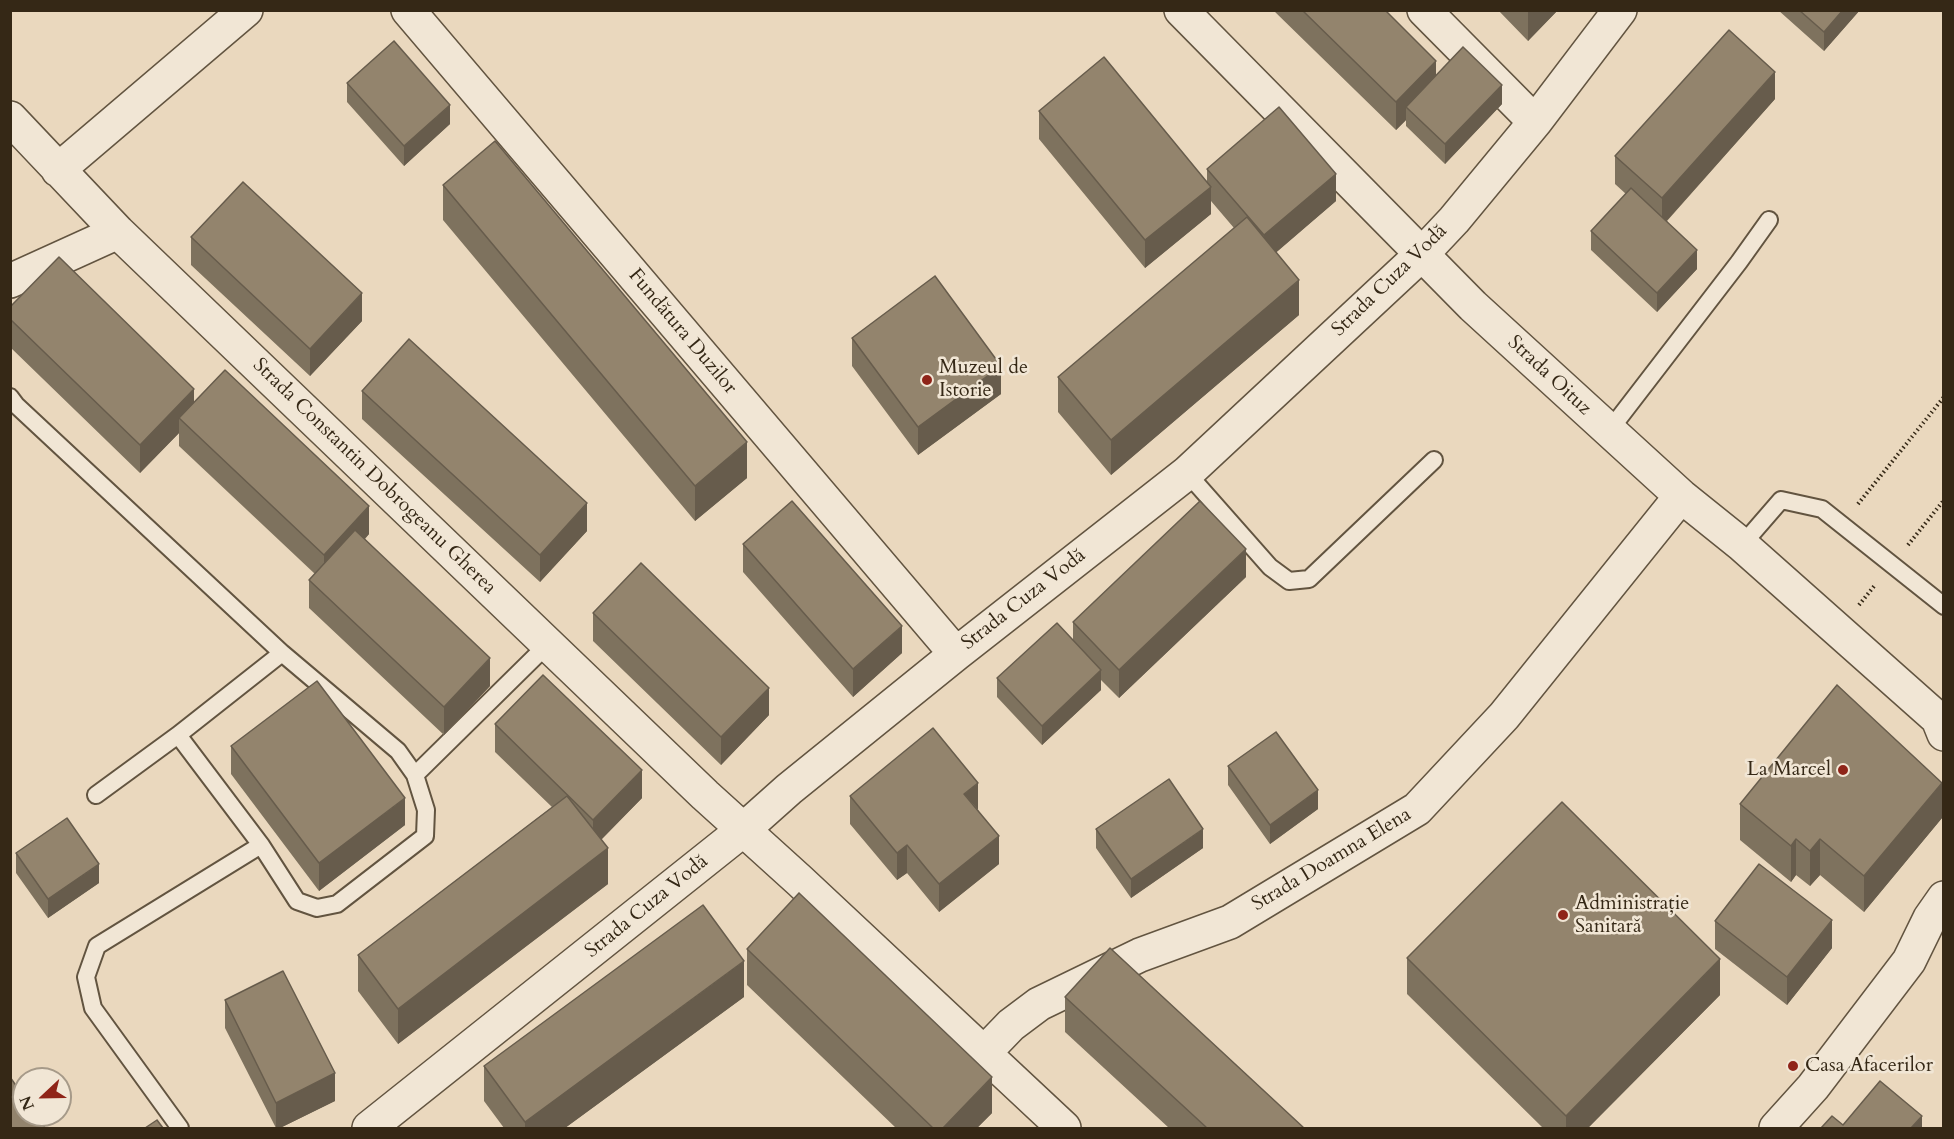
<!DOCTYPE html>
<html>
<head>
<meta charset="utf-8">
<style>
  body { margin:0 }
  #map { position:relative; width:1954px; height:1139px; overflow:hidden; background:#ead8be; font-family:Cardo,serif }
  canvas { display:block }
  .frame { position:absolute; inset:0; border:12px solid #352816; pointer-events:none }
  .north { position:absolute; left:12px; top:1067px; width:60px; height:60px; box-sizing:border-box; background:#f1e6d5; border:2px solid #a69a89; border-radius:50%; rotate:248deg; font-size:16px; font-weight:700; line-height:24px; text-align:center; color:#352816 }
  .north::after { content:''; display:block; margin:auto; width:21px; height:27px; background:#8f2418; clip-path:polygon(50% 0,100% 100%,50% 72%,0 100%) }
</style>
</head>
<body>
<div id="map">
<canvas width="1954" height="1139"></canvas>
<div class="frame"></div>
<div class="north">N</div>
</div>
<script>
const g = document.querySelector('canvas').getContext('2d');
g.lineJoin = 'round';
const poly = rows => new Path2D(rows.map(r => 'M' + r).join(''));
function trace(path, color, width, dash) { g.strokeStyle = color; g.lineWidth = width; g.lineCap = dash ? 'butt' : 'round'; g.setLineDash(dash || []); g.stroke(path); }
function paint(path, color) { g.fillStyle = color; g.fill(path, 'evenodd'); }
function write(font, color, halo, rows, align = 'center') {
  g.font = font + ' Cardo,serif'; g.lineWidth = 5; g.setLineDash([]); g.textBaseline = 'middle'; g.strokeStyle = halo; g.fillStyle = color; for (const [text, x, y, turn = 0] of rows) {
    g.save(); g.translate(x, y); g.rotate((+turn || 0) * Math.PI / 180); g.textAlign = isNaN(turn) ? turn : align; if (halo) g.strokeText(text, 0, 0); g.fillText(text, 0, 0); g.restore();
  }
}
const service = poly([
  [10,397,16,405,282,653,398,751,415,775,426,810,425,836,337,904,317,908,297,901,261,845,178,735],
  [1609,431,1739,262,1769,220],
  [1187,473,1270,567,1289,581,1309,579,1434,460],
  [1742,545,1781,500,1822,509,1944,606],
  [415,775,548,644],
  [96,795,178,735,282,653],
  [180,1128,93,1008,86,977,97,946,261,845]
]);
const minor = poly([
  [408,10,956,654],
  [1181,10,1473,306,1681,496,1742,545,1938,719,1944,734],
  [1424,10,1535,122],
  [10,118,118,232,705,795,800,881,1064,1128],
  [58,170,246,10],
  [10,281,118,232],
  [984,1053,1011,1025,1039,1004,1140,955,1230,922,1417,809,1504,716,1681,496],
  [369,1128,743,830,789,789,956,654,1187,473,1422,254,1454,220,1535,122,1620,10]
]);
const tertiary = poly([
  [1776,1128,1813,1087,1909,961,1930,918,1944,898]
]);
trace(service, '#625440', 20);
trace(minor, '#625440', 36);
trace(tertiary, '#625440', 36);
trace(poly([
  [1858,504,1944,397],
  [1908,545,1944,500],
  [1859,605,1875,585]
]), '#352816', 4, [1.5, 3]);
trace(service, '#f1e6d5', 16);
trace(minor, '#f1e6d5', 33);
trace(tertiary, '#f1e6d5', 33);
paint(poly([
  [1273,10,1385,10,1436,75,1502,104,1445,164,1406,126,1406,120,1396,130],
  [1498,10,1558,10,1528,41],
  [1778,10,1860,10,1824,51],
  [347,83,450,124,404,166,347,102],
  [1775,99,1667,221,1697,269,1657,312,1591,250,1591,231,1626,194,1615,184,1615,156],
  [1039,111,1207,183,1207,169,1336,201,1276,252,1299,315,1111,475,1058,412,1058,377,1234,228,1211,201,1211,214,1145,268,1039,139],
  [443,185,747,478,695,521,443,220],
  [191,237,362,321,310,376,191,265],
  [10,319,194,402,369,534,365,539,490,686,444,735,309,608,309,580,315,574,179,446,179,433,140,473,10,347],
  [852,338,1001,394,918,455,852,366],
  [362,391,587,531,540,582,362,419],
  [743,544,902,653,853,697,743,572],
  [1246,577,1119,698,1101,680,1101,690,1042,745,997,697,997,678,1073,640,1073,622],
  [593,613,769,715,721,765,593,641],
  [495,724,642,798,601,840,608,884,398,1044,358,991,358,955,552,807,495,752],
  [231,746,405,825,319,891,231,774],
  [1228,766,1318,809,1270,844,1228,785],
  [850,796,978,810,999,864,939,912,907,873,897,880,850,824],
  [1740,804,1942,818,1864,912,1820,875,1810,886,1796,875,1791,882,1740,840],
  [1096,829,1203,848,1131,898,1096,848],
  [16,853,99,883,48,918,16,873],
  [1715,921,1832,948,1787,1005,1715,949],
  [747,949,992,1113,977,1128,896,1128,747,985],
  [1407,958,1720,995,1588,1128,1543,1128,1407,994],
  [744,997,565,1128,504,1128,484,1101,484,1066],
  [1065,997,1304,1128,1169,1128,1065,1032],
  [225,1000,335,1101,280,1128,276,1128,225,1028]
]), '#7e725e');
paint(poly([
  [1528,10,1558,10,1528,41],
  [1843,10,1860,10,1824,51,1824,32],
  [1436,61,1436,88,1406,107,1406,120,1396,130,1396,102],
  [1775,72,1775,99,1662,226,1662,198],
  [1502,85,1502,104,1445,164,1445,144],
  [450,105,450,124,404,166,404,146],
  [1336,174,1336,201,1264,263,1264,235],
  [1211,187,1211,214,1145,268,1145,240],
  [1697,250,1697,269,1657,312,1657,293],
  [1299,280,1299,315,1111,475,1111,440],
  [362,293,362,321,310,376,310,349],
  [1001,366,1001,394,918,455,918,427],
  [194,389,194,417,179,418,179,433,140,473,140,445],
  [747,442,747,478,695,521,695,486],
  [587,503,587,531,540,582,540,555],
  [369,506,369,534,324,583,324,555],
  [1246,549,1246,577,1119,698,1119,670],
  [902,626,902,653,853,697,853,669],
  [490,658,490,686,444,735,444,707],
  [1101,670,1101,690,1042,745,1042,726],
  [769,688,769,715,721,765,721,737],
  [642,770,642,798,593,848,593,820],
  [978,783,978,810,964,794],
  [1942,783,1942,818,1864,912,1864,876],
  [1318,790,1318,809,1270,844,1270,825],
  [405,798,405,825,319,891,319,863],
  [1203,829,1203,848,1131,898,1131,879],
  [999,836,999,864,939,912,939,884],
  [1796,839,1796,875,1791,882,1791,846],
  [1820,839,1820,875,1810,886,1810,851],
  [907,845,907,873,897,880,897,853],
  [608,848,608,884,398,1044,398,1009],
  [99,864,99,883,48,918,48,899],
  [1832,920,1832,948,1787,1005,1787,977],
  [1720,959,1720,995,1588,1128,1566,1128,1566,1116],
  [744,961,744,997,565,1128,525,1128,525,1122],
  [335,1073,335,1101,280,1128,276,1128,276,1103],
  [992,1077,992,1113,977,1128,943,1128],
  [1922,1116,1922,1128,1911,1128]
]), '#675c4c');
const building = poly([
  [1302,10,1385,10,1436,61,1396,102,1302,10],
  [1799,10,1843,10,1824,32,1799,10],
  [1729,30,1775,72,1662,198,1615,156,1729,30],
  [394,41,450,105,404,146,347,83,394,41],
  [1463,47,1502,85,1445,144,1406,107,1463,47],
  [1104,57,1211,187,1145,240,1039,111,1104,57],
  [1279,107,1336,174,1264,235,1207,169,1279,107],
  [495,141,747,442,695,486,443,185,495,141],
  [243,182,362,293,310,349,191,237,243,182],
  [1631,188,1697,250,1657,293,1591,231,1631,188],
  [1247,217,1299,280,1111,440,1058,377,1247,217],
  [59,257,194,389,140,445,10,319,10,307,59,257],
  [935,276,1001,366,918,427,852,338,935,276],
  [409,339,587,503,540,555,362,391,409,339],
  [225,370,369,506,324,555,179,418,225,370],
  [792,501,902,626,853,669,743,544,792,501],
  [1200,501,1246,549,1119,670,1073,622,1200,501],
  [355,530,490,658,444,707,309,580,355,530],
  [641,563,769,688,721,737,593,613,641,563],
  [1057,623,1101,670,1042,726,997,678,1057,623],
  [543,675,642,770,593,820,495,724,543,675],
  [317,681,405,798,319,863,231,746,317,681],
  [1837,685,1942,783,1864,876,1820,839,1810,851,1796,839,1791,846,1740,804,1837,685],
  [933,728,978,783,964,794,999,836,939,884,907,845,897,853,850,796,933,728],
  [1276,732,1318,790,1270,825,1228,766,1276,732],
  [1169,779,1203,829,1131,879,1096,829,1169,779],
  [567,796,608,848,398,1009,358,955,567,796],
  [1562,802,1720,959,1566,1116,1407,958,1562,802],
  [67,818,99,864,48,899,16,853,67,818],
  [1759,864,1832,920,1787,977,1715,921,1759,864],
  [799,893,992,1077,943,1128,933,1128,747,949,799,893],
  [703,905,744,961,525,1122,484,1066,703,905],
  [1110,948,1304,1128,1207,1128,1065,997,1110,948],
  [283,971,335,1073,276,1103,225,1000,283,971],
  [10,1077,24,1097,24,1115,36,1115,45,1128,10,1128,10,1077],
  [1880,1081,1922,1116,1911,1128,1821,1128,1832,1116,1843,1125,1880,1081],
  [157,1120,163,1128,145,1128,157,1120]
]);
paint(building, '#93846d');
trace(building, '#675c4c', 1.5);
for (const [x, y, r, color] of [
  [927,380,6,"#8f2418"],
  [1843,770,6,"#8f2418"],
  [1563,915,6,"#8f2418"],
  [1793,1066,6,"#8f2418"]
]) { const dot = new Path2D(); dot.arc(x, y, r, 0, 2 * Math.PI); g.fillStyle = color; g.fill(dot); trace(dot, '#f1e6d5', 2); }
write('20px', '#352816', '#f1e6d5', [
  ["Strada Cuza Vodă",1390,281,-44],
  ["Fundătura Duzilor",682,332,50],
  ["Strada Oituz",1549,376,43],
  ["Strada Constantin Dobrogeanu Gherea",374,477,44],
  ["Strada Cuza Vodă",1024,600,-38],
  ["Strada Doamna Elena",1332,860,-31],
  ["Strada Cuza Vodă",647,907,-39]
]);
write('20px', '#352816', '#f1e6d5', [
  ["Muzeul de",939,368],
  ["Istorie",939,391],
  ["La Marcel",1831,770,"right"],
  ["Administrație",1575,904],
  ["Sanitară",1575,927],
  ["Casa Afacerilor",1805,1066]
], 'left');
</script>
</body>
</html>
